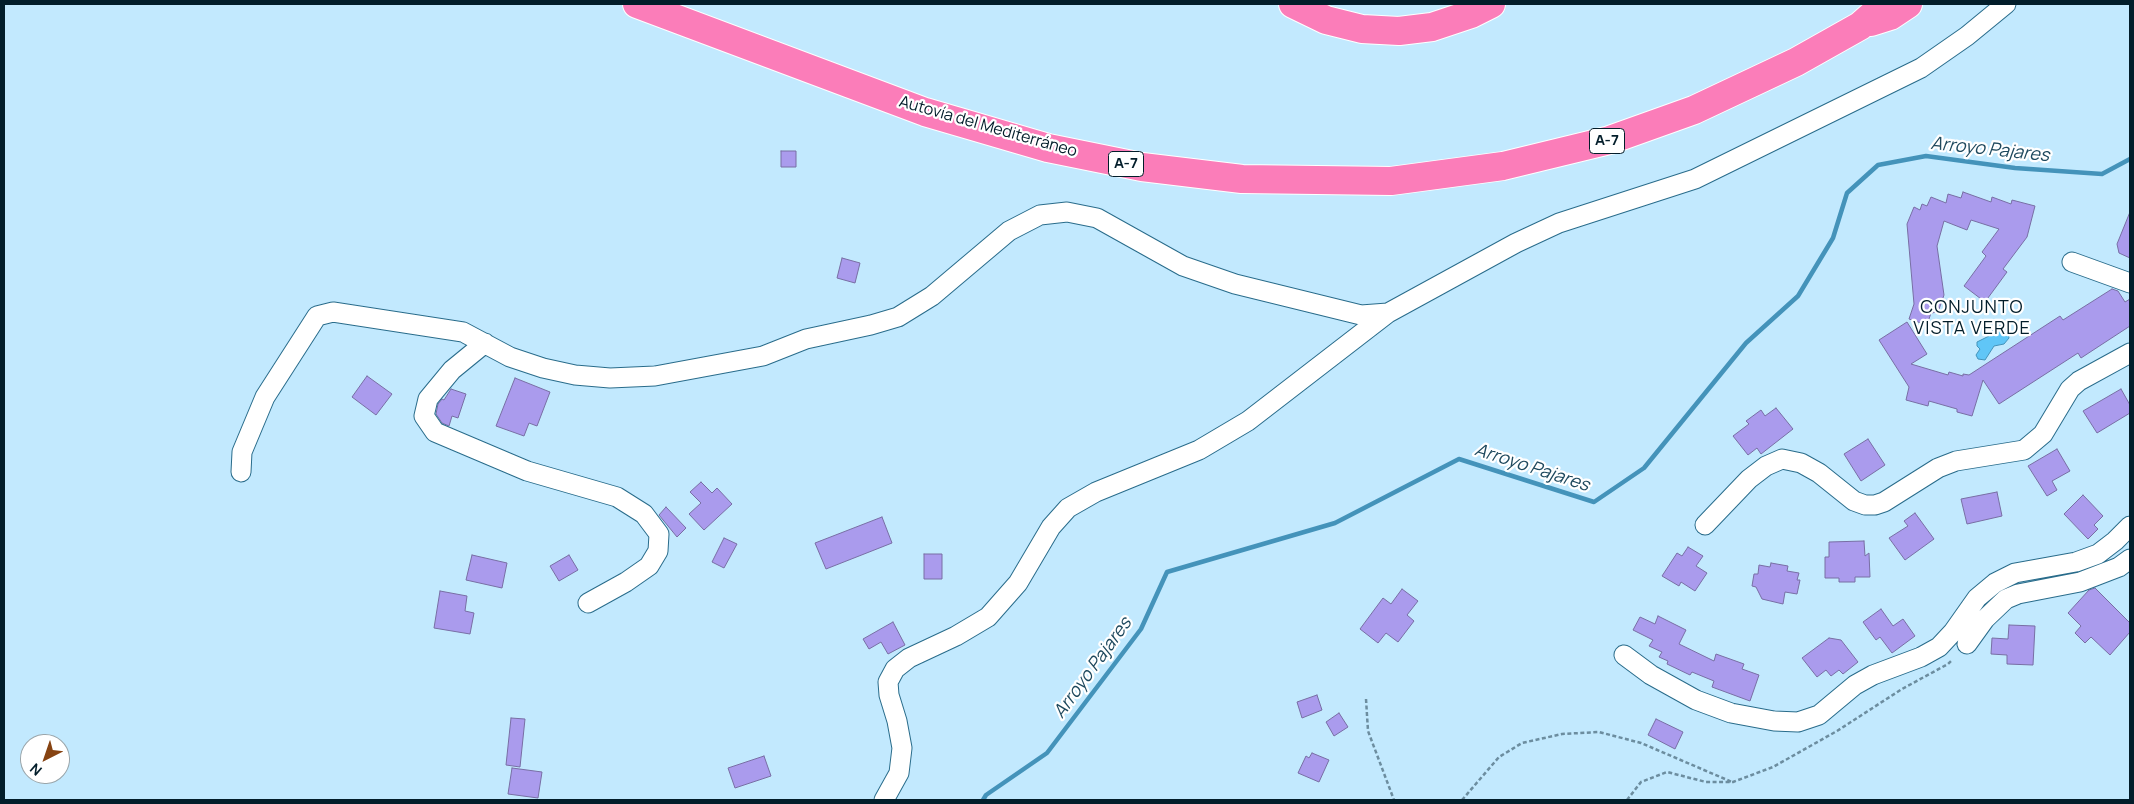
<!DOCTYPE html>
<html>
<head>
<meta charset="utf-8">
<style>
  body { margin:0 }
  #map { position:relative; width:2134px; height:804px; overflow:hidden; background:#c2e9fe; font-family:Manrope,sans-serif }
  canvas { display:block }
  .frame { position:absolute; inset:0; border:5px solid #021d2a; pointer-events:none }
  .north { position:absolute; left:20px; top:734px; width:50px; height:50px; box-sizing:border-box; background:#fff; border:1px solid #9aa5aa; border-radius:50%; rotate:221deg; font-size:14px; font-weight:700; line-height:20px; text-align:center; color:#021d2a }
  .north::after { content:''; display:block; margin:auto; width:18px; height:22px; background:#864312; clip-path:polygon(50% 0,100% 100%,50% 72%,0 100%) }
</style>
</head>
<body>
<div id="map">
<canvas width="2134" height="804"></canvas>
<div class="frame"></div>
<div class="north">N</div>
</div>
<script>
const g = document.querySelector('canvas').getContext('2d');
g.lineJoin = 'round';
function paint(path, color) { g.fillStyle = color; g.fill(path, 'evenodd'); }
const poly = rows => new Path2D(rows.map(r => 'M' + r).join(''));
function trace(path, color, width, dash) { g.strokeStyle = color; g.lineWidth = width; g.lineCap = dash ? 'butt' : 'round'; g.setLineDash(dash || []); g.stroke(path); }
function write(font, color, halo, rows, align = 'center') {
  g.font = font + ' Manrope,sans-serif'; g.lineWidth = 4.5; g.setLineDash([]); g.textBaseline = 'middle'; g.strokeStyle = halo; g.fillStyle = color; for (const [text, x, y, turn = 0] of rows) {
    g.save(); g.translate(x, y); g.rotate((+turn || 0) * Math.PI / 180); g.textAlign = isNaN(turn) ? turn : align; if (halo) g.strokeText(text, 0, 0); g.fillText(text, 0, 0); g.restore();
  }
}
const water = poly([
  [1996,326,2002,326,2007,329,2009,338,2004,344,1994,346,1985,360,1978,359,1976,355,1980,349,1977,346,1977,342,1989,336,1996,326]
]);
paint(water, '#60c6f7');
trace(water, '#4493ba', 1);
trace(poly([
  [983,800,986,795,1047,753,1141,629,1167,572,1335,523,1459,459,1594,502,1644,468,1746,343,1798,296,1833,238,1847,193,1878,165,1926,156,2015,168,2102,174,2130,159]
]), '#4493ba', 4.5);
const building = poly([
  [781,151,796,151,796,167,781,167,781,151],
  [1963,192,1991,202,1992,197,2011,204,2012,200,2035,206,2027,237,2003,269,2007,272,1985,302,1964,286,1986,256,1982,252,1999,229,1971,220,1967,230,1944,221,1937,246,1944,295,1938,312,1931,313,1927,325,1909,319,1914,304,1907,224,1914,207,1920,210,1922,204,1927,206,1931,197,1946,203,1948,194,1961,198,1963,192],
  [2130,212,2130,258,2119,253,2117,244,2130,212],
  [842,258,860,263,855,283,837,278,842,258],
  [2112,289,2118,291,2125,302,2130,299,2130,326,2081,358,2078,353,1999,404,1983,380,1972,416,1957,412,1957,409,1929,401,1928,406,1906,400,1909,387,1879,340,1907,322,1927,354,1911,364,1948,375,1949,372,1963,376,1963,374,1969,375,2060,316,2063,320,2112,289],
  [367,376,392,394,376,415,352,397,367,376],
  [515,378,550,392,537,426,529,423,524,436,496,426,515,378],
  [451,389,466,394,458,418,452,416,449,426,442,423,436,414,438,404,442,399,444,400,451,389],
  [2121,389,2130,405,2130,413,2097,433,2083,411,2121,389],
  [1776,408,1793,429,1761,454,1757,448,1748,455,1733,436,1749,424,1746,421,1761,410,1765,416,1776,408],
  [1868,439,1885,465,1861,481,1844,454,1868,439],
  [2057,449,2070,471,2052,481,2057,490,2047,496,2028,466,2057,449],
  [701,482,712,493,717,488,732,504,704,530,689,514,701,503,690,492,701,482],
  [1997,492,2002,516,1967,524,1961,499,1997,492],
  [2083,495,2103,516,2094,525,2098,529,2088,539,2064,514,2083,495],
  [666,507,686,528,677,537,659,515,666,507],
  [1915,513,1934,539,1905,560,1889,538,1908,526,1904,521,1915,513],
  [882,517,892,543,826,569,815,543,882,517],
  [724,538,737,544,724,568,712,562,724,538],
  [1864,541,1865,556,1869,553,1870,577,1855,577,1855,582,1839,582,1839,578,1825,578,1825,557,1829,557,1829,542,1864,541],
  [1688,547,1703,556,1696,566,1707,573,1695,591,1681,582,1679,586,1662,576,1677,553,1682,556,1688,547],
  [924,554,942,554,942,579,924,579,924,554],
  [472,555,507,563,502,588,466,580,472,555],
  [569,555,578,570,559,581,550,566,569,555],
  [1771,563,1788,566,1787,571,1799,573,1797,580,1800,580,1797,594,1785,592,1783,604,1762,599,1756,587,1752,586,1754,574,1758,574,1759,565,1770,567,1771,563],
  [2095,588,2130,623,2130,632,2110,655,2091,637,2085,643,2075,633,2081,626,2068,613,2089,590,2095,588],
  [1402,589,1418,601,1407,615,1414,621,1398,642,1386,633,1378,643,1360,629,1383,598,1391,604,1402,589],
  [440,591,467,596,465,611,474,613,470,634,434,628,440,591],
  [1881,609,1893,626,1903,619,1915,636,1892,653,1880,637,1876,640,1863,622,1881,609],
  [1658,616,1686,630,1679,644,1714,661,1716,654,1744,664,1742,669,1759,675,1750,701,1712,687,1714,681,1692,672,1690,675,1667,664,1668,661,1659,657,1662,652,1649,646,1653,640,1633,630,1640,617,1655,624,1658,616],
  [893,622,905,645,888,654,881,642,869,649,863,639,893,622],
  [2009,625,2035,626,2033,665,2007,664,2007,655,1991,654,1992,638,2008,639,2009,625],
  [1829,638,1841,640,1858,662,1843,674,1839,670,1831,676,1826,670,1817,677,1802,658,1829,638],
  [1317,695,1322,710,1302,718,1297,702,1317,695],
  [1339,713,1348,727,1334,736,1326,722,1339,713],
  [511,718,525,719,520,767,506,765,511,718],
  [1656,719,1683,732,1675,749,1648,735,1656,719],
  [1312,753,1329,760,1319,782,1298,773,1306,756,1309,758,1312,753],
  [764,756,771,776,735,788,728,768,764,756],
  [512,768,542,772,538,798,508,794,512,768]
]);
paint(building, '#aa9bed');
trace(building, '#786ea4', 1);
const minor = poly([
  [2072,262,2130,283],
  [485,343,452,370,428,399,424,416,435,432,527,471,617,497,644,514,659,534,658,551,649,566,626,582,588,603],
  [241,472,242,452,265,397,317,316,333,312,463,332,510,357,543,368,575,375,610,378,655,376,763,356,806,339,871,325,898,317,932,296,1009,231,1040,215,1067,212,1097,218,1183,266,1235,284,1361,315,1388,313],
  [1705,525,1749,479,1766,466,1782,459,1801,463,1819,473,1854,501,1865,505,1875,505,1884,502,1938,468,1956,461,2024,450,2043,434,2070,389,2079,381,2130,353],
  [1967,644,1985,619,2006,599,2018,594,2080,582,2119,567,2130,559],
  [1624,655,1651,675,1696,700,1731,713,1774,721,1798,722,1819,715,1855,685,1873,675,1921,657,1939,647,1953,632,1977,598,1995,583,2015,573,2076,562,2098,554,2115,541,2130,526],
  [884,800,899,773,902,748,897,721,889,695,888,682,895,669,909,658,956,636,988,617,1018,583,1051,527,1068,508,1096,492,1199,450,1248,421,1388,313,1516,243,1559,223,1695,179,1921,68,1967,36,2006,4]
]);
const highway = poly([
  [637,4,925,112,1048,148,1142,167,1242,179,1391,181,1503,166,1610,140,1694,110,1796,62,1860,26,1885,4],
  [1293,4,1326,20,1362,29,1399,31,1432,27,1471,14,1491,4],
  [1871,22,1890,16,1908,4]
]);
trace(minor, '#296c8b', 21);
trace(highway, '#fff', 30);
trace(poly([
  [1366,699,1368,731,1394,800],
  [1462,800,1499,757,1522,743,1562,734,1599,732,1641,743,1732,782],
  [1627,800,1641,782,1667,772,1706,782,1733,782,1773,767,1837,731,1902,689,1948,664,1952,660]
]), '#6c8d9f', 2.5, [4, 2.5]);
trace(minor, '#fff', 19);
trace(highway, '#fb7db9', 28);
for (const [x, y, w] of [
  [1607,141,35],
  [1126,164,35]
]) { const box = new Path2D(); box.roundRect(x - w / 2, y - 12.5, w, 25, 4); g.fillStyle = '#fff'; g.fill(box); trace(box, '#021d2a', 1); }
write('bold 15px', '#021d2a', null, [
  ["A-7",1607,141],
  ["A-7",1126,164]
]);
write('16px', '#021d2a', '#fff', [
  ["Autovía del Mediterráneo",988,127,16]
]);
write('italic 18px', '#1e495e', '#fff', [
  ["Arroyo Pajares",1990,150,6],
  ["Arroyo Pajares",1532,468,18],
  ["Arroyo Pajares",1093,668,-54]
]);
g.letterSpacing = '1px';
write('18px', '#021d2a', '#fff', [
  ["CONJUNTO",1972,308],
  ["VISTA VERDE",1972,329]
]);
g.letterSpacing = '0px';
</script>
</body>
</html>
